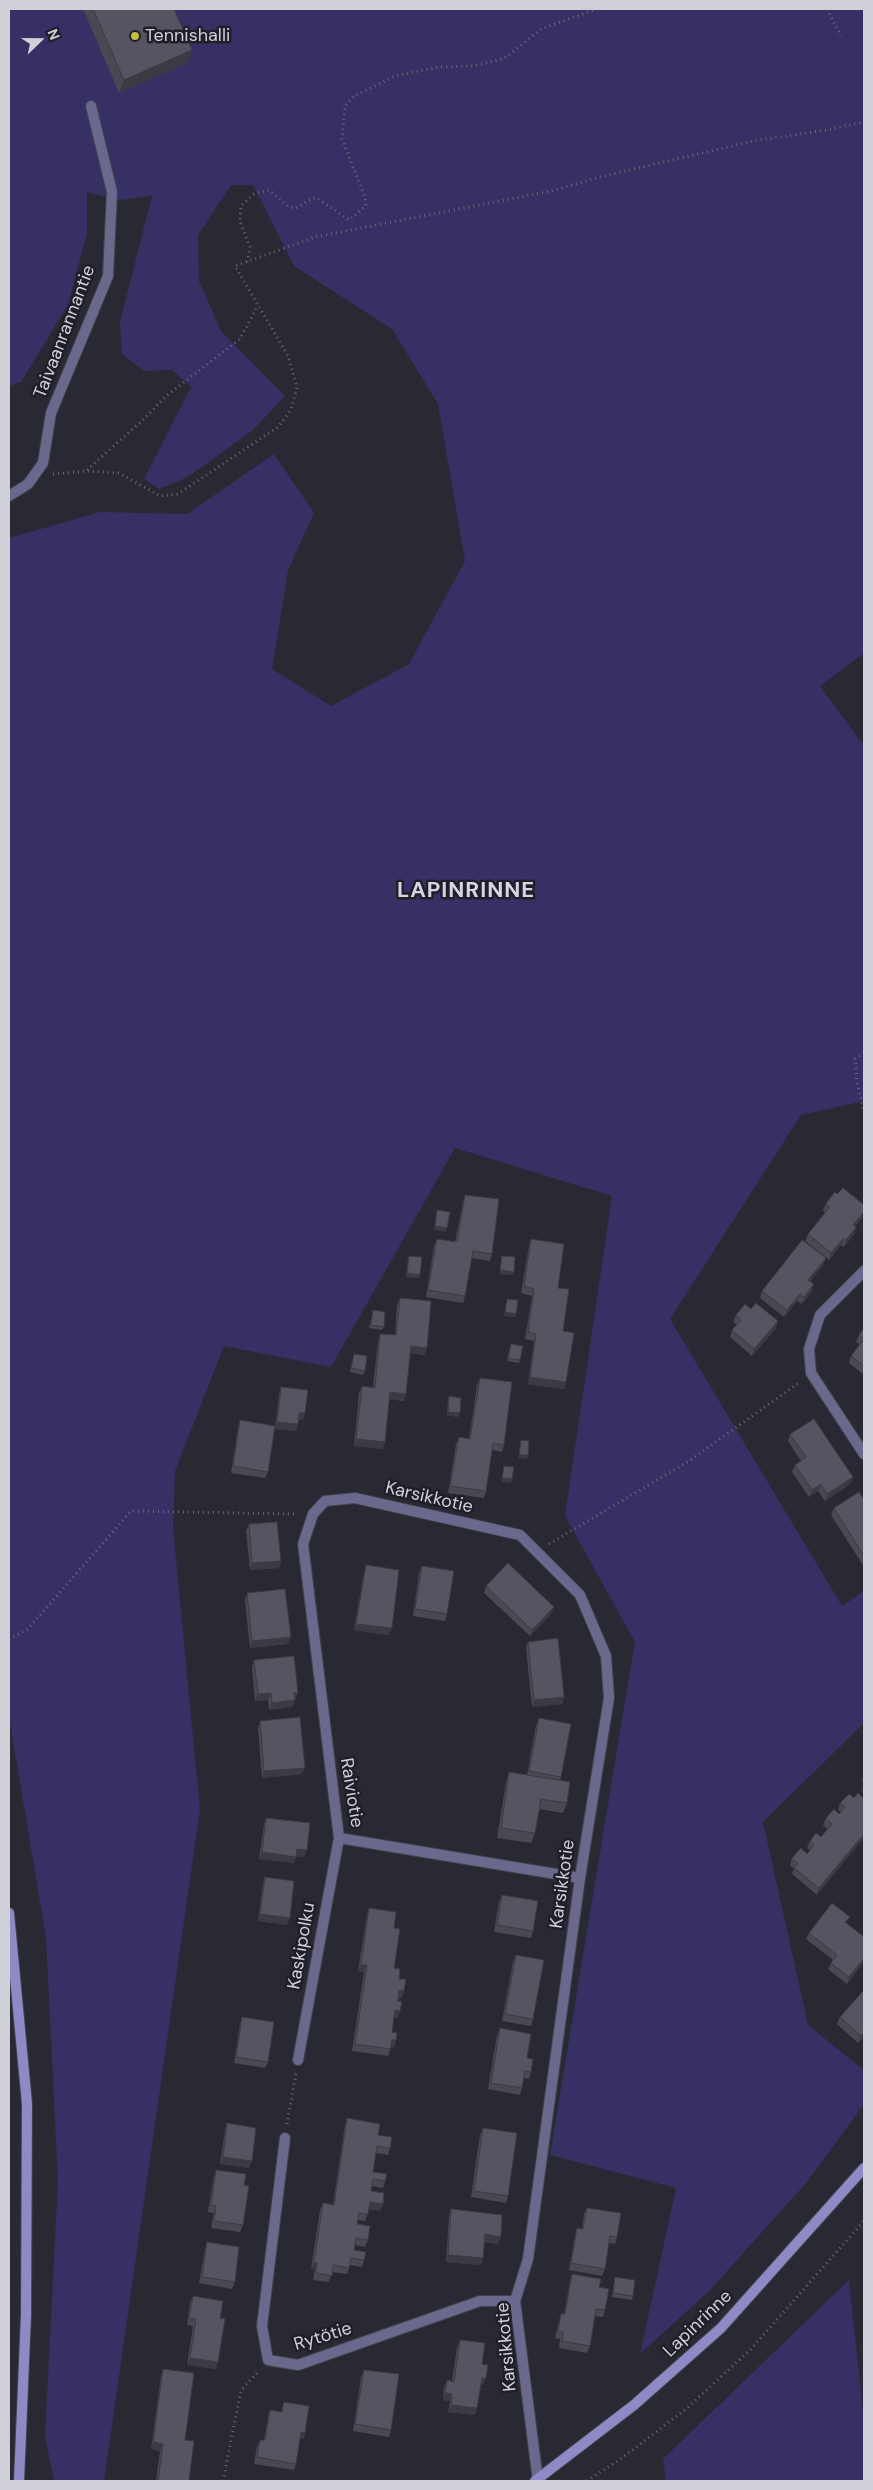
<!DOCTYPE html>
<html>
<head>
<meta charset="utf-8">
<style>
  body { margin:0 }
  #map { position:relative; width:873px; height:2490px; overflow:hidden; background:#292933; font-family:"DM Sans",sans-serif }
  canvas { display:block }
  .frame { position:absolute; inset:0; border:10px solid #d0d0d8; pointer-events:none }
  .north { position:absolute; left:15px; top:15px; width:50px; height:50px; -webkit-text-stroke:4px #201f29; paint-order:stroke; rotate:68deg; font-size:14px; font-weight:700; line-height:20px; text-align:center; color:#d0d0d8 }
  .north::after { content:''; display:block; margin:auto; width:18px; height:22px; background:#d0d0d8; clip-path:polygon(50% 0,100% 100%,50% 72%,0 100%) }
</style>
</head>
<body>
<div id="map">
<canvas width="873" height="2490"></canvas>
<div class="frame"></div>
<div class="north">N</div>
</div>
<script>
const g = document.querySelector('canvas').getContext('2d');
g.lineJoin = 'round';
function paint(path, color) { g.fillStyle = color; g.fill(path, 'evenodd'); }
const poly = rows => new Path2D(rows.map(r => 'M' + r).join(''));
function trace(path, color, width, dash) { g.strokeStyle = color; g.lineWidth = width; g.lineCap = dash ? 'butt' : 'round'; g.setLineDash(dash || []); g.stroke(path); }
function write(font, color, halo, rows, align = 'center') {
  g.font = font + ' "DM Sans",sans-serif'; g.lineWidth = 5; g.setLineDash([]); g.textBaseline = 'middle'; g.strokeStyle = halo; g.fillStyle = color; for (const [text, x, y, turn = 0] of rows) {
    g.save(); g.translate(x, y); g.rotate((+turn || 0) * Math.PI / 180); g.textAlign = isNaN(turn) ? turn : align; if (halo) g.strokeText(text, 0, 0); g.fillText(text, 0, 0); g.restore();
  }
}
paint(poly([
  [9,9,864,9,864,653,820,686,864,746,864,1101,801,1115,670,1319,842,1606,864,1591,864,1723,763,1822,808,2025,864,2070,864,2104,807,2182,710,2290,640,2354,676,2188,550,2155,635,1642,565,1516,612,1196,455,1148,331,1367,224,1346,175,1471,173,1528,200,1810,104,2481,54,2481,45,2436,58,2181,46,1938,9,1717,9,538,100,512,187,514,274,454,314,513,288,570,272,669,331,706,409,664,465,561,438,404,392,329,294,266,253,185,231,185,198,235,199,281,221,331,285,396,253,430,188,477,159,489,144,479,191,387,172,370,144,371,122,354,120,322,152,196,119,200,87,192,87,233,68,305,21,382,9,386],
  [849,2280,864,2420,864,2481,666,2481,663,2459]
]), '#373064');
const street = poly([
  [9,496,28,484,43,463,51,413,108,276,112,192,91,106],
  [864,1271,820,1315,809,1349,811,1373,864,1454],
  [298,2060,339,1838],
  [285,2138,262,2326,268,2360,298,2365,480,2301,515,2301],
  [538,2481,515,2301,528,2259,580,1878,609,1698,606,1656,580,1595,520,1535,355,1498,325,1501,313,1514,303,1544,339,1838,580,1878]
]);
const secondary = poly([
  [9,1913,27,2104,26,2315,19,2481],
  [535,2481,634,2405,721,2328,864,2168]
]);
trace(street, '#44444d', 12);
trace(secondary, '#44444d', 12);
trace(poly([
  [827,9,841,36],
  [247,262,250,247,240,221,241,206,254,194,269,190,289,207,296,208,311,199,317,198,349,220,366,206,365,197,342,139,345,106,354,96,395,76,438,67,474,66,505,58,541,29,597,9],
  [87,470,145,418,166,396,240,339,258,305],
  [53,474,87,471,119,473,160,496,178,494,278,427,291,410,297,387,288,356,235,266,315,237,551,191,600,177,753,141,826,130,864,122],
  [864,1053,855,1059,857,1082,864,1112],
  [549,1544,689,1461,800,1382],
  [9,1639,28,1629,131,1511,297,1514],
  [287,2124,296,2073],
  [223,2481,241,2390,259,2371],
  [587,2481,622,2458,686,2409,750,2350,864,2221]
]), '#696972', 3, [1, 4]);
trace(street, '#6a688d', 10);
trace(secondary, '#8f8ac6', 10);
paint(poly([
  [83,9,174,9,192,50,187,63,119,93],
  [465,1195,492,1254,490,1261,471,1258,465,1296,463,1303,426,1297,434,1246,437,1239,455,1242,463,1202],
  [826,1203,856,1227,854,1234,844,1247,841,1245,829,1260,805,1241,808,1234,825,1213,823,1210],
  [531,1239,558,1288,563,1331,566,1382,564,1389,528,1384,534,1341,525,1339,532,1296,521,1293,529,1246],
  [409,1256,420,1275,419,1278,406,1277,408,1259],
  [826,1258,823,1265,810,1281,812,1291,802,1304,797,1301,784,1317,760,1298,762,1291],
  [400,1298,425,1355,410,1353,406,1394,404,1401,389,1399,385,1442,382,1449,354,1446,359,1393,362,1386,373,1387,378,1341,380,1334,395,1335,397,1305],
  [373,1310,384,1327,382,1330,369,1328],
  [736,1315,776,1328,752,1356,730,1337,732,1330,737,1325,733,1322],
  [864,1328,864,1375,849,1363,851,1356,860,1345,856,1342,859,1335],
  [511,1344,520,1360,519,1363,507,1361],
  [354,1354,365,1371,363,1375,350,1372],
  [480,1378,504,1445,502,1452,492,1450,486,1491,484,1498,448,1493,456,1444,459,1437,469,1439,477,1385],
  [281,1387,303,1420,299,1420,296,1431,275,1429,279,1394],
  [449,1396,458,1417,447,1415,448,1400],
  [240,1420,268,1472,265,1478,231,1473,238,1427],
  [790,1434,853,1477,850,1484,825,1501,818,1491,809,1497,792,1472,795,1465,801,1461,788,1441],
  [864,1500,864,1567,831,1515,834,1508],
  [249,1524,281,1561,279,1568,250,1570,246,1531],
  [366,1565,389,1635,354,1630,364,1572],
  [422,1566,447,1614,445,1621,413,1616,419,1573],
  [486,1586,551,1614,530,1636,484,1593],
  [247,1593,288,1644,250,1648,245,1600],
  [528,1642,564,1697,562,1704,532,1707,526,1648],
  [254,1660,295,1700,292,1707,269,1710,268,1700,255,1701,252,1667],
  [539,1718,561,1777,560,1781,567,1803,563,1813,539,1809,535,1833,531,1843,497,1838,506,1782,509,1772,527,1775,536,1725],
  [260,1721,302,1774,262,1778,258,1728],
  [864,1774,864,1783,862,1781],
  [864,1787,864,1794,862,1792],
  [854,1798,817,1895,792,1874,794,1869,790,1865,792,1858,807,1854,810,1850,807,1848,810,1841,821,1837,827,1829,823,1825,826,1818,839,1814,841,1812,838,1810,840,1803],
  [266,1818,304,1857,296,1856,294,1863,259,1859,264,1824],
  [265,1877,287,1925,258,1921,263,1884],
  [502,1895,533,1931,531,1938,494,1932,499,1902],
  [369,1908,394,1928,394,1968,399,1979,402,1998,398,1998,398,2018,394,2017,392,2032,396,2040,394,2047,391,2047,388,2056,352,2051,364,1972,358,1971,367,1915],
  [847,1924,864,1937,864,1961,847,1984,828,1969,831,1963,833,1960,806,1939,809,1933],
  [516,1955,533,2019,531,2026,502,2021,513,1962],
  [864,1990,864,2037,858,2043,837,2024,840,2017],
  [242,2017,268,2062,265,2068,234,2063,240,2024],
  [500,2028,527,2058,531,2072,529,2079,524,2078,522,2088,520,2095,488,2089,497,2035],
  [347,2118,378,2135,390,2148,388,2155,376,2153,373,2172,385,2181,383,2188,372,2186,371,2191,380,2211,369,2209,365,2221,358,2220,357,2224,368,2240,365,2247,355,2245,354,2250,364,2260,362,2267,350,2265,347,2274,332,2272,329,2282,313,2280,315,2269,311,2269,320,2210,323,2203,333,2204,345,2125],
  [227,2123,249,2168,220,2164,225,2130],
  [483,2128,508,2196,506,2203,471,2197,480,2135],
  [216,2170,244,2185,243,2225,240,2232,211,2228,214,2213,208,2212,214,2176],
  [587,2208,617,2237,615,2244,609,2243,605,2269,602,2276,569,2270,575,2235,577,2228,582,2229,584,2214],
  [451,2209,498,2244,484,2242,481,2265,446,2262,449,2216],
  [207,2242,235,2282,232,2289,199,2283,205,2249],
  [572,2274,599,2287,605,2310,603,2317,595,2316,590,2346,587,2353,559,2348,560,2339,555,2338,559,2321,561,2314,564,2314,570,2281],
  [615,2277,633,2296,632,2300,612,2297],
  [193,2296,220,2318,218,2362,216,2369,187,2365,193,2326,187,2325,190,2303],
  [460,2340,482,2364,483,2385,481,2385,477,2408,475,2415,448,2412,450,2401,443,2400,444,2387,447,2380,452,2381,457,2347],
  [163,2369,185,2440,189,2481,156,2481,160,2451,151,2449,161,2376],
  [364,2370,391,2430,389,2437,353,2431,361,2377],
  [284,2402,305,2433,303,2439,300,2439,296,2464,294,2470,254,2464,257,2446,260,2440,264,2440,268,2417,270,2410,281,2412]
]), '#494853');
paint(poly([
  [192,50,187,63,119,93,124,80],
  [864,1212,864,1216,851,1232,853,1225],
  [435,1226,447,1228,446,1232,434,1230],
  [856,1227,854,1234,844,1247,846,1240],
  [844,1238,841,1245,829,1260,831,1253],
  [826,1258,823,1265,806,1287,808,1280],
  [500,1270,514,1272,512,1275,499,1274],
  [407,1273,420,1275,419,1278,406,1277],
  [814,1284,812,1291,802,1304,804,1297],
  [800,1294,797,1301,784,1317,787,1310],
  [505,1312,516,1314,515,1317,503,1316],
  [778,1321,776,1328,752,1356,754,1349],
  [411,1346,427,1348,425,1355,409,1353],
  [530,1377,566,1382,564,1389,528,1384],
  [390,1392,406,1394,404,1401,387,1399],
  [448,1412,460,1413,458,1417,447,1415],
  [299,1413,305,1413,303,1420,297,1420],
  [277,1422,298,1424,296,1431,275,1429],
  [356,1439,385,1442,382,1449,354,1446],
  [519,1455,528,1455,527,1459,518,1458],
  [853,1477,850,1484,825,1501,827,1494],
  [502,1478,512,1479,511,1483,501,1482],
  [821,1484,818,1491,809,1497,812,1490],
  [281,1561,279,1568,250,1570,252,1563],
  [554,1607,551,1614,530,1636,532,1630],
  [356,1624,392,1628,389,1635,354,1630],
  [291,1637,288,1644,250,1648,252,1641],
  [271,1693,268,1700,255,1701,258,1694],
  [294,1693,298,1693,295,1700,291,1700],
  [564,1697,562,1704,532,1707,534,1700],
  [295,1700,292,1707,269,1710,272,1703],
  [305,1768,302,1774,262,1778,264,1771],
  [864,1834,864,1838,817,1895,819,1888],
  [297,1849,307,1850,304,1857,295,1856],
  [262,1852,296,1857,294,1863,259,1859],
  [260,1914,290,1918,287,1925,258,1921],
  [864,1958,864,1961,847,1984,849,1977],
  [361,1965,367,1965,364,1972,358,1971],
  [399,1990,404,1991,402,1998,396,1997],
  [395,2010,400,2011,398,2018,393,2017],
  [864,2033,864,2037,858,2043,861,2036],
  [392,2040,396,2040,394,2047,389,2046],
  [223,2157,252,2161,249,2168,220,2164],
  [370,2202,383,2204,380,2211,367,2209],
  [485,2234,501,2237,498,2244,482,2241],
  [448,2255,483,2258,481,2265,446,2262],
  [314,2262,317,2263,315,2269,311,2269],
  [190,2358,218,2362,216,2369,187,2365],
  [482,2378,486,2378,483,2385,479,2385],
  [445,2393,452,2394,450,2401,443,2400],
  [451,2405,477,2408,475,2415,448,2412],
  [301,2432,305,2433,303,2439,299,2439],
  [153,2442,163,2444,160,2451,151,2449]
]), '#3c3b43');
const building = poly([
  [93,9,174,9,192,50,124,80,93,9],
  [843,1188,864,1205,864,1212,853,1225,856,1227,846,1240,844,1238,831,1253,808,1234,829,1208,826,1203,835,1192,837,1194,843,1188],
  [465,1195,499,1199,492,1254,473,1251,465,1296,428,1290,437,1239,457,1242,465,1195],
  [437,1210,450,1212,447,1228,435,1226,437,1210],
  [531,1239,564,1244,558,1288,569,1289,563,1331,574,1333,566,1382,530,1377,536,1334,528,1332,534,1289,524,1286,531,1239],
  [802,1240,826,1258,808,1280,814,1284,804,1297,800,1294,787,1310,762,1291,802,1240],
  [409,1256,422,1257,420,1275,407,1273,409,1256],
  [502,1256,515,1257,514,1272,500,1270,502,1256],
  [400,1298,431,1301,427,1348,411,1346,406,1394,390,1392,385,1442,356,1439,362,1386,375,1388,380,1334,396,1335,400,1298],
  [507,1299,518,1300,516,1314,505,1312,507,1299],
  [756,1303,778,1321,754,1349,732,1330,741,1320,736,1315,745,1304,751,1309,756,1303],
  [373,1310,385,1312,384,1327,371,1325,373,1310],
  [864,1328,864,1339,859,1335,864,1328],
  [864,1339,864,1366,851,1356,864,1339],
  [511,1344,523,1346,520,1360,508,1358,511,1344],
  [354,1354,367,1356,365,1371,351,1368,354,1354],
  [480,1378,512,1382,504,1445,493,1443,486,1491,450,1486,459,1437,470,1439,480,1378],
  [281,1387,308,1390,305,1413,299,1413,298,1424,277,1422,281,1387],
  [449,1396,461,1398,460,1413,448,1412,449,1396],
  [814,1419,853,1477,827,1494,821,1484,812,1490,795,1465,806,1457,790,1434,814,1419],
  [240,1420,275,1426,268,1472,233,1466,240,1420],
  [521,1440,529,1441,528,1455,519,1455,521,1440],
  [504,1466,514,1467,512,1479,502,1478,504,1466],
  [859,1492,864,1500,864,1556,834,1508,859,1492],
  [277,1522,281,1561,252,1563,249,1524,277,1522],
  [508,1563,554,1607,532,1630,486,1586,508,1563],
  [366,1565,399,1570,392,1628,356,1624,366,1565],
  [422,1566,454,1571,447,1614,415,1609,422,1566],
  [285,1589,291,1637,252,1641,247,1593,285,1589],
  [558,1638,564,1697,534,1700,528,1642,558,1638],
  [294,1656,298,1693,294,1693,295,1700,272,1703,271,1693,258,1694,254,1660,294,1656],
  [300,1717,305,1768,264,1771,260,1721,300,1717],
  [539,1718,571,1724,561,1777,529,1771,539,1718],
  [509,1772,570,1782,567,1803,541,1799,535,1833,501,1828,509,1772],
  [858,1793,864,1799,864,1834,819,1888,794,1868,798,1863,792,1858,801,1848,807,1854,814,1845,810,1841,816,1833,821,1837,832,1824,826,1818,834,1809,839,1814,845,1807,840,1803,849,1794,854,1798,858,1793],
  [266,1818,310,1823,307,1850,297,1849,296,1857,262,1852,266,1818],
  [265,1877,294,1881,290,1918,260,1914,265,1877],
  [502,1895,538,1901,533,1931,497,1925,502,1895],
  [832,1903,850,1917,845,1922,864,1937,864,1958,849,1977,831,1963,837,1955,809,1933,832,1903],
  [369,1908,396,1912,394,1928,400,1929,394,1968,400,1969,399,1979,406,1979,404,1991,399,1990,398,2001,402,2002,400,2011,395,2010,392,2032,397,2033,396,2040,392,2040,390,2049,355,2044,367,1965,361,1965,369,1908],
  [516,1955,544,1960,533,2019,505,2014,516,1955],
  [864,1990,864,2033,861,2036,840,2017,864,1990],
  [242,2017,274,2022,268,2062,236,2057,242,2017],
  [500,2028,531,2034,527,2058,533,2059,531,2072,525,2071,522,2088,491,2083,500,2028],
  [347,2118,380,2124,378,2135,392,2137,390,2148,377,2146,373,2172,387,2174,385,2181,373,2179,371,2191,384,2193,383,2204,370,2202,368,2214,359,2213,357,2224,370,2226,368,2240,356,2238,354,2250,366,2252,364,2260,351,2258,349,2268,333,2265,332,2276,316,2273,317,2263,314,2262,323,2203,334,2205,347,2118],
  [227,2123,256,2128,252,2161,223,2157,227,2123],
  [483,2128,517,2133,508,2196,474,2191,483,2128],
  [216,2170,246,2174,244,2185,249,2186,243,2225,214,2221,216,2206,211,2205,216,2170],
  [587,2208,621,2213,617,2237,610,2236,605,2269,571,2263,577,2228,583,2229,587,2208],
  [451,2209,502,2215,501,2237,485,2234,483,2258,448,2255,451,2209],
  [207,2242,239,2247,235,2282,202,2277,207,2242],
  [572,2274,601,2279,599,2287,609,2289,605,2310,596,2309,590,2346,562,2341,563,2332,558,2331,561,2314,565,2314,572,2274],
  [615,2277,635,2280,633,2296,613,2293,615,2277],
  [193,2296,223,2301,220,2318,225,2319,218,2362,190,2358,196,2319,189,2318,193,2296],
  [460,2340,485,2343,482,2364,488,2365,486,2378,482,2378,477,2408,451,2405,452,2394,445,2393,447,2380,454,2382,460,2340],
  [163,2369,194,2373,185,2440,194,2441,189,2481,158,2481,163,2444,153,2442,163,2369],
  [364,2370,399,2374,391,2430,355,2424,364,2370],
  [284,2402,309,2406,305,2433,301,2432,296,2464,257,2457,260,2440,265,2440,270,2410,282,2412,284,2402]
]);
paint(building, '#555460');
trace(building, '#3c3b43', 1);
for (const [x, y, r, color] of [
  [135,36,5,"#c2bd3f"]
]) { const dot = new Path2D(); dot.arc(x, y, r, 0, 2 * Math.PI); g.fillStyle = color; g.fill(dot); trace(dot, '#201f29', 2); }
write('18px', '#d0d0d8', '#201f29', [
  ["Tennishalli",145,36]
], 'left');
write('18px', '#d0d0d8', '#201f29', [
  ["Taivaanrannantie",65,332,-69],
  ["Karsikkotie",429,1498,13],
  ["Raiviotie",351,1793,81],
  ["Karsikkotie",563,1884,-82],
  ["Kaskipolku",302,1946,-80],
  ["Lapinrinne",698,2324,-44],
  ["Rytötie",323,2337,-17],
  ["Karsikkotie",507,2347,-95]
]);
g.letterSpacing = '1px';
write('bold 22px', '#d4d4e2', '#201f29', [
  ["LAPINRINNE",466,891]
]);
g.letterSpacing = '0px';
</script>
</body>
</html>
